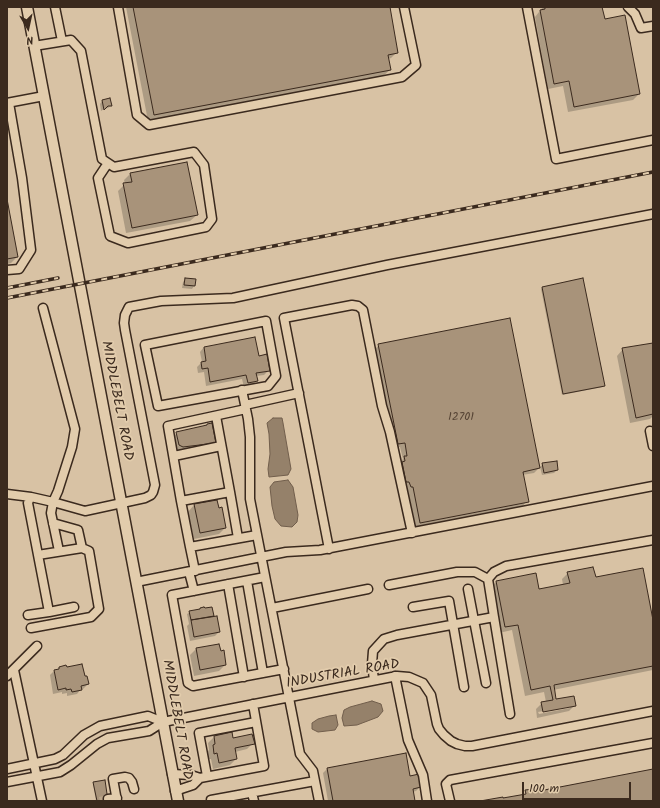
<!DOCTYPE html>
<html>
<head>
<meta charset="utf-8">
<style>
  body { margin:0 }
  #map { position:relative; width:660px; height:808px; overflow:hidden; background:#d8c2a4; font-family:Kalam,sans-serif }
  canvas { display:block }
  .frame { position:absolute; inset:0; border:8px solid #3b2a1e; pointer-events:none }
  .north { position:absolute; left:8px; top:8px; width:40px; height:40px; -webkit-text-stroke:3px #e2ccac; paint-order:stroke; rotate:171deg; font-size:11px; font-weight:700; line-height:16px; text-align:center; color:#3b2a1e }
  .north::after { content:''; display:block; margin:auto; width:14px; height:18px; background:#3b2a1e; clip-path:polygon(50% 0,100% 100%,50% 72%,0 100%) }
  .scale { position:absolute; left:522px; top:782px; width:109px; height:18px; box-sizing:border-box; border:2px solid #3b2a1e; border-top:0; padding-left:5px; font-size:12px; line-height:14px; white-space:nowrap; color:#3b2a1e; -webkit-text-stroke:3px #e2ccac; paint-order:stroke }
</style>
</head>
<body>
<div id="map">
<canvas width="660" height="808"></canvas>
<div class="frame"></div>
<div class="north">N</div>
<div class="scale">100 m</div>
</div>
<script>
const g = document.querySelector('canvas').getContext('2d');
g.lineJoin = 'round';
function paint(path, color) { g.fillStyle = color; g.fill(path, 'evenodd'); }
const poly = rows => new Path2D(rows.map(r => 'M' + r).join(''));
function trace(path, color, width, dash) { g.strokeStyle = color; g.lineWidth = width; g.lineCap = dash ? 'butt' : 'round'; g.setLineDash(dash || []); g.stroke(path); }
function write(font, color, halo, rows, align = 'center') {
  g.font = font + ' Kalam,sans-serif'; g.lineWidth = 3.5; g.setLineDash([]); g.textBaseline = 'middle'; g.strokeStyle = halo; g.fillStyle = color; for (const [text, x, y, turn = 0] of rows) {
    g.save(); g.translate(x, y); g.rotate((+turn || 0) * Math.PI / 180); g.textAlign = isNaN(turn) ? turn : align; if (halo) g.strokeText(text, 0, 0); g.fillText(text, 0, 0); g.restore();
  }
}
const water = poly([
  [273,418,282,418,283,423,291,469,288,475,269,477,268,469,270,454,269,434,267,423,273,418],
  [288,480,293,487,298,515,297,522,292,527,281,526,275,519,272,506,270,487,274,482,288,480],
  [372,701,381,704,383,711,378,717,357,725,344,726,342,718,344,710,350,707,372,701],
  [336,715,338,725,335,730,318,732,312,729,312,723,318,719,329,716,336,715]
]);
paint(water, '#95816a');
trace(water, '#715e4c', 1);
paint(poly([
  [126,7,389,7,397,52,391,58,388,59,390,70,383,76,148,121],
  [543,7,601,7,604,20,639,94,633,100,568,112,563,86,548,89,535,17],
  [102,101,111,106,108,108,104,109,101,111,100,104],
  [130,174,197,215,190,221,126,233,118,191,125,184,124,180],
  [7,204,17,257,11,263,7,264],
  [185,279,194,286,192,289,182,288,183,282],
  [583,279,604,386,603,387,562,395,541,289,542,288],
  [653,344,653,416,650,419,630,423,617,356,623,349],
  [379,345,539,468,534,473,522,475,527,501,523,506,416,527,408,491,406,491,400,462,403,459,400,447,394,448,374,350],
  [204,347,258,357,269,370,264,375,256,376,257,381,252,385,244,387,242,379,206,386,204,372,198,373,197,367,202,362,200,352],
  [177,433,215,442,210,447,178,452,174,449,172,438],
  [543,464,557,470,554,473,542,475,540,467],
  [194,505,218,509,225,528,219,534,194,539,188,512],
  [568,573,595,579,653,626,653,670,553,690,556,700,575,705,569,711,537,718,536,709,542,703,546,702,544,692,525,696,512,630,499,633,490,588,496,582,538,590,563,585,562,579],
  [570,706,570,708,539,714,538,712],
  [190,612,213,616,211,618,219,632,215,636,190,641,187,626,189,624,187,614],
  [196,649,225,665,219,671,194,676,190,655],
  [60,668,88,684,83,689,81,689,77,694,67,696,67,693,62,694,62,692,53,694,50,675,54,671,57,670],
  [231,733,232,739,253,743,247,749,235,752,236,759,230,765,213,769,211,759,208,759,207,752,209,750,208,743,214,737],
  [327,769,410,777,420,787,416,791,412,792,414,801,328,801,323,773],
  [94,783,107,801,96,801,93,784]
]), '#0003');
const building = poly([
  [133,7,390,7,398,53,388,55,391,70,154,115,133,7],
  [545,7,602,7,605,19,625,15,640,94,574,107,569,81,554,84,540,10,545,9,545,7],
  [110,98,112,106,108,106,104,110,102,100,110,98],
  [187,162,198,215,132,228,123,183,132,182,130,173,187,162],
  [7,199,18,257,7,259,7,199],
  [185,278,196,279,195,286,184,285,185,278],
  [583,278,605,386,563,394,542,287,583,278],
  [510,318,540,468,523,472,529,502,420,523,413,487,411,487,409,482,406,482,402,462,405,461,404,456,407,456,405,443,398,444,378,344,510,318],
  [255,337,259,356,267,354,270,371,256,373,258,381,248,383,246,375,210,382,208,368,202,369,201,362,206,361,204,347,255,337],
  [653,343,653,414,636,418,622,348,653,343],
  [212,423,216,443,183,447,179,445,176,432,207,425,207,424,212,423],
  [557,461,558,470,544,473,542,463,557,461],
  [217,500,219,508,222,507,226,528,200,533,194,504,217,500],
  [593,567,596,577,643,568,653,620,653,666,554,685,556,699,574,696,576,706,543,712,541,702,553,700,550,686,531,690,518,625,505,627,496,581,536,573,539,589,570,583,567,572,593,567],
  [204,607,205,608,212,607,214,616,191,620,189,611,200,609,200,608,204,607],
  [217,616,220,632,194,637,191,620,217,616],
  [219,644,221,651,224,650,226,665,200,670,196,648,219,644],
  [82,664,85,676,87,676,89,684,81,686,82,690,72,692,71,689,66,690,66,688,58,690,54,670,59,669,59,667,66,665,67,667,82,664],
  [232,732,233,738,252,734,255,744,235,748,237,759,219,763,217,753,214,754,213,745,215,744,214,736,232,732],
  [406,753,410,776,419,774,421,787,413,789,415,801,333,801,327,768,406,753],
  [653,769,653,801,480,801,503,797,503,798,526,794,525,790,534,789,534,792,653,769],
  [105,780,108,801,97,801,93,782,105,780]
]);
paint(building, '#a8937a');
trace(building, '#3b2a1e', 1);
trace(poly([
  [100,801,108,799]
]), '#b9a489', 8, [8, 4]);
const minor = poly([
  [55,7,62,41],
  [118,7,137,115,149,125,402,77,416,65,404,7],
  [527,7,556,159,653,140],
  [628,7,635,14,641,28,653,26],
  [34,46,71,40,81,51,102,159,114,167,194,152,204,165,212,219,206,227,128,243,110,236,98,178,108,163],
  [7,103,44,96],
  [7,270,19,269,31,250,22,178,9,103],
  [43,308,75,429,72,447,58,491,53,502,51,513,59,551],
  [266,321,276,376,268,386,158,406,145,345,266,321],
  [242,390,248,419,250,437,250,499,300,754,313,771,319,801],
  [245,405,299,393],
  [216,416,230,492],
  [650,431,653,446],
  [174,456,221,446],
  [7,494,31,497,53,502,85,511,145,498,151,495,153,492,155,485,125,330,124,323,125,315,129,307,161,301,233,298,387,265,653,214],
  [181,501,168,426,246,409],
  [53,523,78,530,82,548],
  [190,547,181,501,230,492,238,538],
  [329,549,284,318,352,305,358,306,363,310,382,406,390,432,412,533],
  [195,571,190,547,257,535],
  [189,572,194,591],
  [265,577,172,595,188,683,193,686,284,669],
  [247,581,263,673],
  [136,582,286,552,320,550,653,486],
  [228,584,244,677],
  [389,585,457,572,475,572,488,579],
  [468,589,486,683],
  [413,607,449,601,464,687],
  [272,608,368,589],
  [49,612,74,607],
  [28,615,49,612,28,503,30,497],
  [494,617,510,714],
  [31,628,91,617,99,609,89,551,82,548,38,555],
  [14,670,42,801],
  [7,676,37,646],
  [395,676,408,740,423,775,427,801],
  [374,680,372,664,373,651,384,639,397,635,494,617,488,579,494,572,506,566,653,540],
  [7,769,55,759,63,755,84,735,100,726,148,716,163,722],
  [172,774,191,775,200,778,193,785,175,791],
  [207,776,199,733,256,722],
  [200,778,264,766,253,704],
  [7,782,60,772,71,765,97,744,108,738,149,731,163,722,397,676,409,677,423,683,431,695,437,724,439,729,444,735,451,741,457,744,465,746,472,746,653,711],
  [252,793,254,801],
  [108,799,117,798],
  [117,801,113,779,125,777,129,778,132,782,134,789],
  [211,801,211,800,315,781],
  [450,801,446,784,450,780,653,743]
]);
const major = poly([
  [27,7,178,801]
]);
trace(minor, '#3b2a1e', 11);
trace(major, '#3b2a1e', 13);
trace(minor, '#e2ccac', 8);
trace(major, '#e2ccac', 10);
const rail = poly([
  [7,288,58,278],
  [7,298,653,172]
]);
trace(rail, '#3b2a1e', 3.5);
trace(rail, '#e2ccac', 2, [6]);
write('12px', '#564435', null, [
  ["12701",461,418]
]);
write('14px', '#3b2a1e', '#e2ccac', [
  ["MIDDLEBELT ROAD",116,401,79],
  ["INDUSTRIAL ROAD",343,675,-10],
  ["MIDDLEBELT ROAD",176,720,80]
]);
</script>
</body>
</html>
